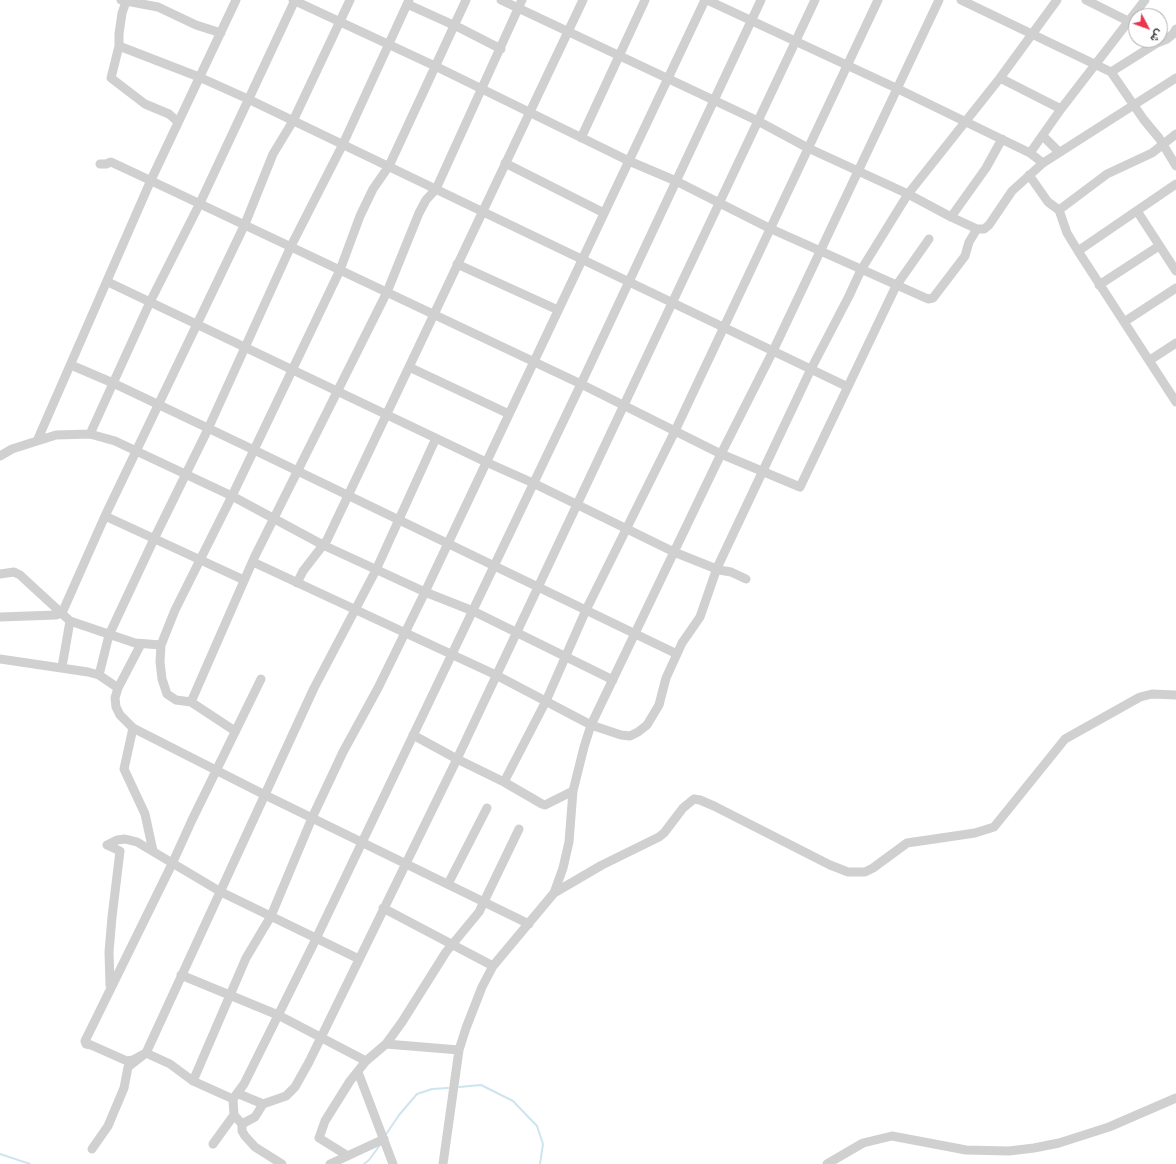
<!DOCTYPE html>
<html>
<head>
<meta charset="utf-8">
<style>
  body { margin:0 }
  #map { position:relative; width:1176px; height:1164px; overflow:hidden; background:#fff; font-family:Karla,Vazirmatn,sans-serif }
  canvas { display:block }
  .north { position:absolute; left:1128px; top:8px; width:40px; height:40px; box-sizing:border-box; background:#fff; border:1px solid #adadad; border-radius:50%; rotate:131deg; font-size:11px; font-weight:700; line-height:16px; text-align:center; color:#333 }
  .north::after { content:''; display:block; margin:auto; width:14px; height:18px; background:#ea354f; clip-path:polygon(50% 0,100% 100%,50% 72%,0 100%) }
</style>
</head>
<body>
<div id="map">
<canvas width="1176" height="1164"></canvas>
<div class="north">ش</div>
</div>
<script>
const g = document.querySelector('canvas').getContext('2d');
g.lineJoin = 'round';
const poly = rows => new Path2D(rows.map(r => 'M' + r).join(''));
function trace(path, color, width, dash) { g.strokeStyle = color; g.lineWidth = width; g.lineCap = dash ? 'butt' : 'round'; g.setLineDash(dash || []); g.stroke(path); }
trace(poly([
  [459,1087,481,1085,513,1101,537,1126,543,1144,540,1164],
  [385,1136,399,1115,417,1094,432,1089,448,1088],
  [0,1154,30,1164],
  [364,1164,369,1160,380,1145]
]), '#cee4ef', 2);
trace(poly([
  [121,0,158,7,196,25,221,33],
  [293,0,435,66,629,161,676,181,769,228,928,299,933,298,965,256,969,242,977,229],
  [501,0,758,121,808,148,908,194,951,217,977,229,984,229,989,225,1012,191,1043,163,1176,78],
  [707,0,896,88,1030,153,1043,163],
  [961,0,1111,72,1144,120,1159,138,1176,166],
  [1086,0,1128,21],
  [126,2,122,13,119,34,119,46,111,78,145,104,169,114,178,122],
  [407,4,460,28,501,49],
  [119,46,199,77,248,99,848,387],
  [1111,72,1157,43,1167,39,1173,34,1176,29],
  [1000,78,1061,109],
  [1043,136,1059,152],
  [581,138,645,0],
  [1030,153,1061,109,1145,0],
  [505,163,604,213],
  [100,164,106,164,111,162,141,176,581,384,721,454,800,487,896,286,929,239],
  [1029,175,1048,202,1059,210,1067,233,1078,251,1176,402],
  [1059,210,1107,174,1152,153,1176,134],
  [1137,211,1176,271],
  [951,217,986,168,1002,139],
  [1078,251,1176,184],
  [457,264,558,310],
  [108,282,486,462,533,483,674,552,719,570,731,572,746,579],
  [1099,285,1159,246],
  [1124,322,1176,288],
  [1150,360,1176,343],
  [71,365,113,383,254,450,677,654],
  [409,367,509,414],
  [90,434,150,302,200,203,295,0],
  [37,441,151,180,236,0],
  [0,456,12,449,56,435,90,434,115,441,232,496,323,545,425,592,473,611,613,680],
  [105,516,244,580],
  [253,562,496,675,591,725,621,735,630,736,638,732,647,725,659,705,666,678,682,643,700,617,717,568,811,369,849,296,861,270,908,194,1000,78,1057,0],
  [0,574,14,572,20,575,70,621,135,643,161,645],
  [297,583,303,571,327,540,583,0],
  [0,617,56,615,62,613,105,516,245,224,273,154,293,121,350,0],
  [141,644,118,688,115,698,116,707,120,715,133,728,265,795,529,924],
  [0,659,88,672,99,675,118,688],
  [62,667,70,621],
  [99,675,109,635,154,539,208,429,291,246,343,144,409,0],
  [191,702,254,558,387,292,419,213,426,200,436,189,522,0],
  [133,728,124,769,145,814,153,851],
  [235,731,191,702,176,700,167,694,162,679,160,662,161,645,175,610,232,496,340,270,360,216,373,189,389,166,466,0],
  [413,735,457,759,504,782,542,804,545,805,573,791],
  [504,782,546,701,586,610,675,431,878,0],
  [107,845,117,840,125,839,137,842,221,892,359,959],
  [107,845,120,851,112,917,109,952,110,985],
  [448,884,487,808],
  [554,893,602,865,659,837,664,833,683,808,694,799,700,800,714,806,830,865,848,872,865,872,873,868,907,843,975,833,994,827,1065,739,1140,697,1152,694,1176,695],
  [383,908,493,966],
  [181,975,278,1015,366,1061],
  [386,1044,459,1050],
  [358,1072,393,1164],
  [193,1081,246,958,271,916,312,818,343,752,378,688,425,592,705,0],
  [239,1094,263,1104],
  [233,1099,193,1081,170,1064,146,1053,133,1060,127,1061,91,1045,86,1044,85,1041,172,864,192,820,261,679],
  [242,1124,255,1117,263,1104,286,1096,295,1087,309,1062,457,759,815,0],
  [213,1144,234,1115],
  [92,1149,108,1126,124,1088,128,1067,146,1053,314,688,376,570,436,438],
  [348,1156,319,1138,325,1121,350,1081,366,1061,386,1044,402,1022,446,952,479,912,519,829],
  [282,1164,255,1147,245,1136,242,1131,242,1124,234,1115,233,1099,244,1084,313,945,581,384,761,0],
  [330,1164,384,1139],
  [443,1164,459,1050,466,1028,482,987,493,966,554,893,563,868,569,842,573,791,584,747,591,725,721,454,773,351,939,0],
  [827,1164,863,1143,892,1136,966,1150,1009,1151,1034,1148,1059,1143,1109,1127,1176,1098]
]), '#d0d0d0', 9);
</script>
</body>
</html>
